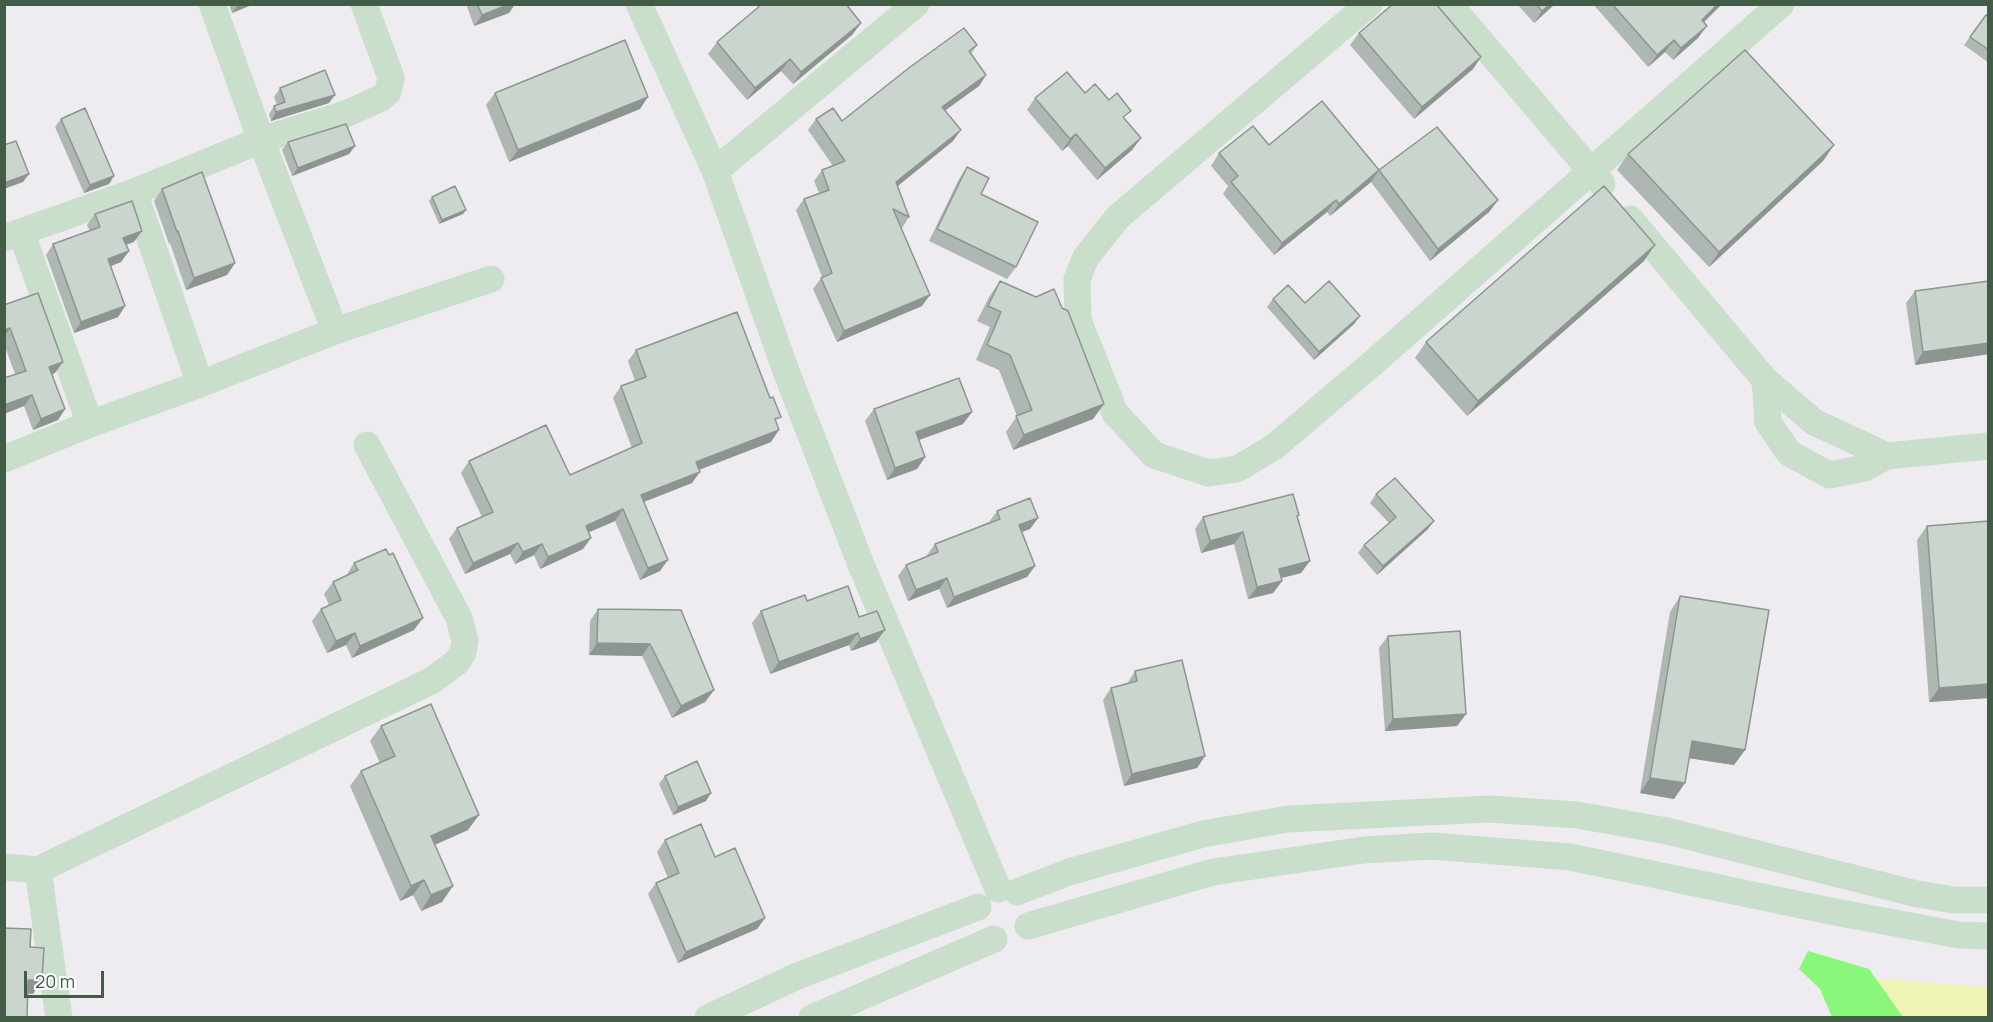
<!DOCTYPE html>
<html>
<head>
<meta charset="utf-8">
<style>
  body { margin:0 }
  #map { position:relative; width:1993px; height:1022px; overflow:hidden; background:#eeecf0; font-family:Manrope,sans-serif }
  canvas { display:block }
  .frame { position:absolute; inset:0; border:6px solid #435c46; pointer-events:none }
  .scale { position:absolute; left:24px; top:971px; width:80px; height:27px; box-sizing:border-box; border:3px solid #435c46; border-top:0; padding-left:8px; font-size:18px; line-height:21px; white-space:nowrap; color:#435c46; -webkit-text-stroke:4px #fff; paint-order:stroke }
</style>
</head>
<body>
<div id="map">
<canvas width="1993" height="1022"></canvas>
<div class="frame"></div>
<div class="scale">20 m</div>
</div>
<script>
const g = document.querySelector('canvas').getContext('2d');
g.lineJoin = 'round';
function paint(path, color) { g.fillStyle = color; g.fill(path, 'evenodd'); }
const poly = rows => new Path2D(rows.map(r => 'M' + r).join(''));
function trace(path, color, width, dash) { g.strokeStyle = color; g.lineWidth = width; g.lineCap = dash ? 'butt' : 'round'; g.setLineDash(dash || []); g.stroke(path); }
paint(poly([
  [1840,976,1988,987,1988,1017,1834,1018]
]), '#f0f4b4');
paint(poly([
  [1808,951,1869,969,1903,1017,1832,1017,1820,989,1799,969]
]), '#8af67c');
trace(poly([
  [212,4,261,140,335,331],
  [639,4,715,171,786,371,862,567,998,889],
  [1369,4,1118,217,1086,257,1077,279,1078,320,1115,413,1154,455,1208,473,1237,469,1274,447,1374,362,1781,4],
  [1449,4,1602,184],
  [715,171,916,4],
  [134,192,200,384],
  [1630,219,1765,380,1814,422,1887,456,1988,446],
  [21,232,90,424],
  [4,238,134,192,261,140,346,114,381,98,388,92,391,78,364,4],
  [1765,380,1768,422,1789,453,1829,475,1865,468,1887,456],
  [4,459,90,424,200,384,335,331,491,279],
  [4,867,38,870,431,681,457,662,463,652,465,641,459,618,367,445],
  [38,870,59,1018],
  [1017,892,1069,872,1203,834,1288,819,1489,809,1577,815,1667,831,1917,894,1954,900,1988,900],
  [1028,926,1213,872,1364,850,1432,846,1570,857,1830,911,1959,935,1988,936],
  [708,1018,795,977,978,907],
  [812,1018,994,939]
]), '#c9dfcc', 27);
paint(poly([
  [229,4,254,4,232,13],
  [466,4,515,4,509,13,474,26],
  [1517,4,1555,4,1534,23],
  [1593,4,1722,4,1704,22,1698,38,1673,60,1665,52,1648,67],
  [1986,15,1989,16,1989,63,1964,45],
  [861,23,852,35,793,84,781,71,747,100,708,54,717,42],
  [1359,33,1481,57,1473,69,1414,119,1350,45],
  [977,45,971,54,986,75,979,86,945,111,953,141,898,186,909,217,902,228,901,227,922,306,837,342,813,289,822,277,796,210,804,199,819,193,814,181,822,170,833,166,808,130,816,119,842,121],
  [280,88,329,103,271,121,269,114,274,106,277,105,274,97],
  [495,93,640,109,509,162,486,105],
  [1085,93,1125,120,1141,138,1132,150,1097,180,1068,146,1062,151,1027,110,1035,98],
  [61,119,114,176,109,184,84,193,55,127],
  [288,142,355,146,349,154,292,176,282,150],
  [1269,145,1379,170,1498,200,1489,212,1430,261,1371,182,1330,216,1327,212,1274,255,1223,194,1228,186,1211,166,1219,153],
  [1834,145,1823,161,1709,267,1617,170,1628,154],
  [967,167,1016,267,1007,279,929,241,959,179],
  [162,189,235,263,227,275,186,290,170,243,169,244,154,201],
  [432,197,463,214,439,224,429,201],
  [95,214,134,242,126,245,129,251,121,262,111,266,125,306,118,317,74,333,46,255,53,244,90,231,87,225],
  [1644,261,1467,416,1415,358,1426,342],
  [1000,281,1062,308,1104,404,1093,419,1013,450,1006,432,1017,416,999,370,976,360,990,327,977,321,989,297],
  [1989,281,1989,354,1915,365,1906,303,1915,291],
  [1273,299,1305,303,1360,316,1354,324,1314,360,1267,307],
  [4,305,55,373,52,375,65,409,58,420,33,430,24,406,15,374,4,344],
  [636,350,776,423,771,442,699,470,692,483,644,502,660,571,640,580,615,521,589,532,583,549,540,569,534,555,515,564,510,554,465,574,449,539,457,528,482,517,461,473,469,461,570,475,632,448,613,398,621,386,635,381,628,361],
  [874,409,963,424,919,440,925,457,917,469,887,480,865,421],
  [1376,494,1428,529,1377,575,1358,553,1364,545,1389,523,1370,503],
  [997,511,1038,518,1030,529,1022,532,1035,566,1027,577,947,608,939,589,908,601,898,576,906,565,927,556,927,555,935,544,989,522],
  [1299,515,1298,517,1301,573,1281,578,1282,581,1273,593,1248,599,1234,544,1201,553,1195,529,1203,517],
  [1989,521,1989,698,1929,702,1917,540,1927,526],
  [354,563,414,630,352,658,346,645,327,653,312,621,321,609,329,605,324,594,333,582,346,576],
  [1680,596,1745,750,1734,765,1689,758,1674,799,1640,793,1670,612],
  [807,601,859,617,876,642,851,651,849,645,770,674,752,623,761,611],
  [598,609,681,610,714,690,705,702,672,718,642,656,589,655,590,621],
  [1388,636,1466,714,1457,726,1385,731,1379,648],
  [1135,671,1205,756,1197,768,1124,786,1103,700,1111,688,1127,684],
  [381,726,468,830,435,845,442,902,421,911,413,895,400,901,350,786,361,771,380,763,370,741],
  [665,776,706,801,673,815,659,784],
  [665,840,715,857,765,918,757,929,678,963,648,894,656,883,668,878,657,852]
]), '#aeb7b1');
paint(poly([
  [254,4,232,13,238,5],
  [510,4,515,4,509,13,474,26,482,15],
  [1550,4,1555,4,1534,23,1542,11],
  [1718,4,1722,4,1694,32,1702,20],
  [861,23,852,35,793,84,801,72],
  [1707,26,1698,38,1673,60,1681,48],
  [1674,40,1665,52,1648,67,1657,55],
  [1481,57,1473,69,1414,119,1422,107],
  [790,59,781,71,747,100,755,88],
  [986,75,979,86,934,118,942,107],
  [335,95,329,103,271,121,276,112],
  [648,97,640,109,509,162,518,150],
  [961,130,953,141,889,193,896,182],
  [1076,134,1068,146,1062,151,1070,139],
  [1141,138,1132,150,1097,180,1105,168],
  [1834,145,1823,161,1709,267,1719,252],
  [355,146,349,154,292,176,298,168],
  [1379,170,1371,182,1330,216,1339,204],
  [29,174,23,182,4,189,4,183],
  [114,176,109,184,84,193,90,185],
  [1336,200,1327,212,1274,255,1282,243],
  [1498,200,1489,212,1430,261,1438,249],
  [466,210,463,214,439,224,442,220],
  [142,231,134,242,116,248,123,238],
  [1655,245,1644,261,1467,416,1478,401],
  [129,251,121,262,101,270,108,259],
  [235,263,227,275,186,290,194,278],
  [930,295,922,306,837,342,844,331],
  [125,306,118,317,74,333,81,322],
  [1360,316,1354,324,1314,360,1319,352],
  [10,328,4,337,4,330],
  [1989,343,1989,354,1915,365,1923,352],
  [63,362,55,373,42,378,49,367],
  [32,395,24,406,4,414,4,405],
  [1104,404,1093,419,1013,450,1024,435],
  [65,409,58,420,33,430,41,419],
  [972,412,963,424,908,444,916,432],
  [779,430,771,442,688,474,696,462],
  [925,457,917,469,887,480,895,468],
  [700,472,692,483,633,506,641,495],
  [623,509,615,521,578,537,586,526],
  [1038,518,1030,529,1011,536,1019,525],
  [1434,521,1428,529,1377,575,1383,566],
  [1243,532,1234,544,1201,553,1210,541],
  [591,538,583,549,540,569,548,557],
  [518,543,510,554,465,574,473,563],
  [542,544,534,555,515,564,523,552],
  [668,560,660,571,640,580,648,568],
  [1310,561,1301,573,1270,581,1279,569],
  [1035,566,1027,577,947,608,954,597],
  [947,578,939,589,908,601,916,590],
  [1282,581,1273,593,1248,599,1257,587],
  [423,618,414,630,352,658,360,646],
  [885,630,876,642,851,651,860,639],
  [355,633,346,645,327,653,336,641],
  [858,633,849,645,770,674,779,662],
  [597,643,650,644,642,656,589,655],
  [1989,684,1989,698,1929,702,1939,688],
  [714,690,705,702,672,718,681,706],
  [1466,714,1457,726,1385,731,1393,719],
  [1692,741,1745,750,1734,765,1681,757],
  [1205,756,1197,768,1124,786,1132,774],
  [1650,778,1685,783,1674,799,1640,793],
  [711,793,706,801,673,815,678,807],
  [479,815,468,830,420,851,431,836],
  [424,880,413,895,400,901,411,886],
  [453,886,442,902,421,911,431,895],
  [765,918,757,929,678,963,686,952],
  [28,980,42,980,33,994,19,993]
]), '#8d9590');
const building = poly([
  [477,4,510,4,482,15,477,4],
  [762,4,846,4,861,23,801,72,790,59,755,88,717,42,762,4],
  [1393,4,1436,4,1481,57,1422,107,1359,33,1393,4],
  [1536,4,1550,4,1542,11,1536,4],
  [1612,4,1718,4,1702,20,1707,26,1681,48,1674,40,1657,55,1612,4],
  [1986,15,1989,16,1989,50,1970,37,1986,15],
  [964,28,977,45,969,51,986,75,942,107,961,130,896,182,909,217,893,209,930,295,844,331,821,278,832,273,804,199,829,190,822,170,845,161,816,119,833,108,842,121,910,67,964,28],
  [625,40,648,97,518,150,495,93,625,40],
  [1745,50,1834,145,1719,252,1628,154,1745,50],
  [325,70,335,95,276,112,274,106,285,102,280,88,325,70],
  [1067,72,1085,93,1095,84,1109,100,1117,93,1131,111,1123,117,1141,138,1105,168,1076,134,1070,139,1035,98,1067,72],
  [1322,101,1379,170,1339,204,1336,200,1282,243,1231,182,1238,176,1219,153,1253,126,1269,145,1322,101],
  [85,108,114,176,90,185,61,119,85,108],
  [346,124,355,146,298,168,288,142,346,124],
  [1437,127,1498,200,1438,249,1379,170,1437,127],
  [16,141,29,174,4,183,4,145,16,141],
  [967,167,989,178,981,194,1038,222,1016,267,937,229,967,167],
  [202,172,235,263,194,278,178,231,177,232,162,189,202,172],
  [455,186,466,210,442,220,432,197,455,186],
  [1604,186,1655,245,1478,401,1426,342,1604,186],
  [132,201,142,231,123,238,129,251,108,259,125,306,81,322,53,244,100,227,95,214,132,201],
  [1000,281,1036,297,1054,289,1062,308,1068,311,1104,404,1024,435,1016,416,1032,410,1010,355,987,345,1001,312,988,306,1000,281],
  [1329,281,1360,316,1319,352,1273,299,1288,285,1305,303,1329,281],
  [1989,281,1989,343,1923,352,1915,291,1989,281],
  [38,293,63,362,49,367,65,409,41,419,32,395,4,405,4,378,26,371,10,328,4,330,4,305,38,293],
  [737,312,770,398,773,397,781,417,775,419,779,430,696,462,700,472,641,495,668,560,648,568,623,509,586,526,591,538,548,557,542,544,523,552,518,543,473,563,457,528,493,512,469,461,546,425,570,475,642,443,621,386,646,377,636,350,737,312],
  [959,378,972,412,916,432,925,457,895,468,874,409,959,378],
  [1395,478,1434,521,1383,566,1364,545,1396,517,1376,494,1395,478],
  [1293,494,1299,515,1297,516,1310,561,1279,569,1282,581,1257,587,1243,532,1210,541,1203,517,1293,494],
  [1030,498,1038,518,1019,525,1035,566,954,597,947,578,916,590,906,565,938,552,935,544,1000,519,997,511,1030,498],
  [1989,521,1989,684,1939,688,1927,526,1989,521],
  [386,549,389,555,393,553,423,618,360,646,355,633,336,641,321,609,341,600,333,582,358,570,354,563,386,549],
  [848,586,859,617,877,611,885,630,860,639,858,633,779,662,761,611,805,595,807,601,848,586],
  [1680,596,1769,610,1745,750,1692,741,1685,783,1650,778,1680,596],
  [598,609,681,610,714,690,681,706,650,644,597,643,598,609],
  [1460,631,1466,714,1393,719,1388,636,1460,631],
  [1182,660,1205,756,1132,774,1111,688,1137,681,1135,671,1182,660],
  [431,704,479,815,431,836,453,886,431,895,424,880,411,886,361,771,395,756,381,726,431,704],
  [697,761,711,793,678,807,665,776,697,761],
  [701,824,715,857,735,848,765,918,686,952,656,883,679,873,665,840,701,824],
  [4,928,31,929,30,947,44,948,42,980,28,980,27,1017,4,1017,4,928]
]);
paint(building, '#cad5ce');
trace(building, '#8d9590', 1.5);
</script>
</body>
</html>
